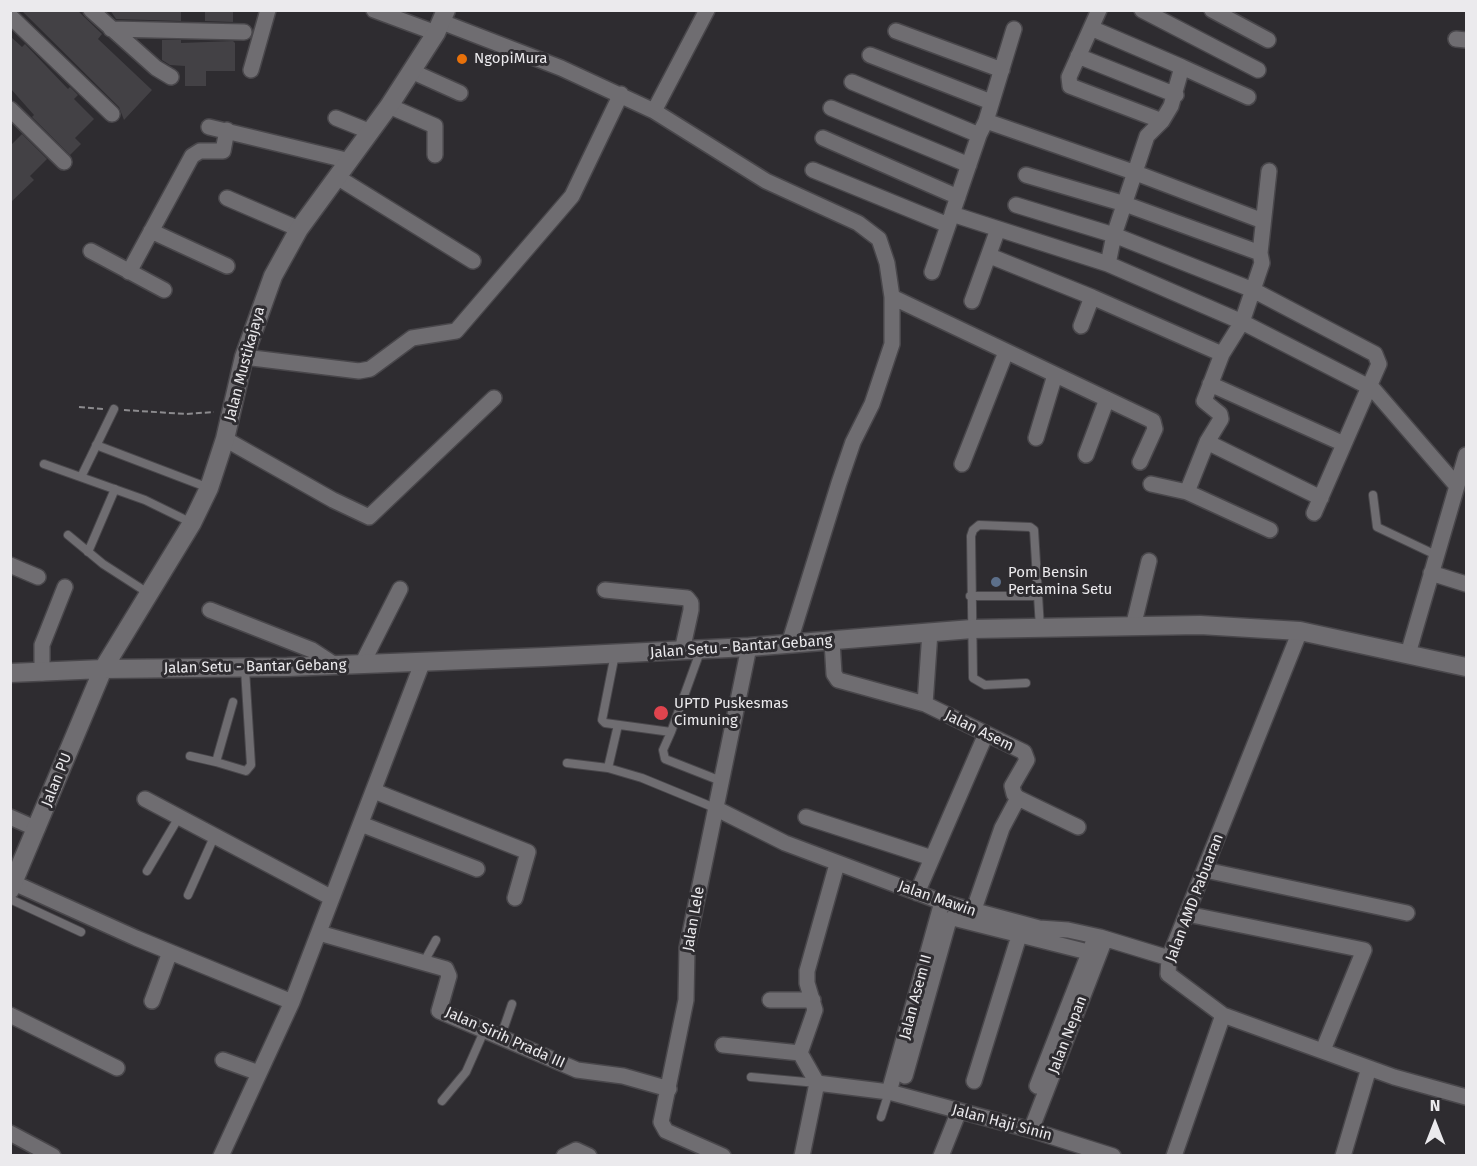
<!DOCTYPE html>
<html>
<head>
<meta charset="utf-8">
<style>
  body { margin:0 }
  #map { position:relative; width:1477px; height:1166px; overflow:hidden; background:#2e2c30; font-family:"Fira Sans",sans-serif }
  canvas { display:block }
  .frame { position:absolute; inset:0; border:12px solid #ebeaed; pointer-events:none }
  .north { position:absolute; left:1405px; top:1094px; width:60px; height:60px; -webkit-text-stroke:4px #2e2c30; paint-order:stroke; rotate:0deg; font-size:16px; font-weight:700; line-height:24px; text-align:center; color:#ebeaed }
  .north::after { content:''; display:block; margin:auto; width:21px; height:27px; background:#ebeaed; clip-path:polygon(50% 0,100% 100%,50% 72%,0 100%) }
</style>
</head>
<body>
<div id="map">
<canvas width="1477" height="1166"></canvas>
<div class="frame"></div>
<div class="north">N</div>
</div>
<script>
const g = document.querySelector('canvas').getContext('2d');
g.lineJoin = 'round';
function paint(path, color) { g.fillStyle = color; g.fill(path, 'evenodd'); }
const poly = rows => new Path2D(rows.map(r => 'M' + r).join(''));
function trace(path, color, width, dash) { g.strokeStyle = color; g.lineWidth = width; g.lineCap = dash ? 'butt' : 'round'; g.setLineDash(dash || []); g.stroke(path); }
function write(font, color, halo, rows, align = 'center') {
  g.font = font + ' "Fira Sans",sans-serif'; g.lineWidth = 6; g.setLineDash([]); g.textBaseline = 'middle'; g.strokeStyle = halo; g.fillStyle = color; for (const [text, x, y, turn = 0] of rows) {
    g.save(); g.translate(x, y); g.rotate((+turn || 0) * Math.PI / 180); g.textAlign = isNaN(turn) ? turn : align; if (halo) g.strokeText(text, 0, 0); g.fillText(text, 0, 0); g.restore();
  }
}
paint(poly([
  [21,10,77,10,102,34,98,39,152,90,124,120,119,107],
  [110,10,181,10,181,21,116,19],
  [205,10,233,10,233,22,205,21],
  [10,36,22,47,25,44,68,89,70,87,78,95,74,99,94,119,75,138,81,144,70,155,32,117,34,115,10,88],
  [162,40,181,40,181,43,233,41,235,43,235,71,206,71,206,86,185,86,185,66,170,65,162,60],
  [22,134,47,159,30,176,34,180,10,203,10,146]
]), '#434145');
const lane = poly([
  [96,445,209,488],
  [44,464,145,500,192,523],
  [81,477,114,409],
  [1373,495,1377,527,1436,555],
  [68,535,103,564,148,593],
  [88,552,115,489],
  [970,596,1038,596],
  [615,654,602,720,605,723,671,732,701,649],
  [1026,683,985,685,973,678,971,536,973,530,979,525,1030,527,1034,530,1040,628],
  [233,702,216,762,246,771,251,765,245,669],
  [671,732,663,750,665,759,721,781],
  [190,756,216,762],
  [567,763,608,768,642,778,715,808],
  [608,768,618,725],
  [147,871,179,817],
  [188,895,214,837],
  [10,899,81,932],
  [424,962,436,940],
  [501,1036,512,1004],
  [751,1077,817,1083],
  [442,1101,466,1072,485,1029],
  [881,1117,889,1092]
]);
const street = poly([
  [91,10,156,68,171,77],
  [374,10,436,33],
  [1099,10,1069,77,1070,86,1162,121],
  [1142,10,1258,70],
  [1212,10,1268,40],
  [10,16,112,114],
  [442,22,561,68,654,111,707,10],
  [1091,28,1182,67,1171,106,1162,121,1147,136,1114,235,1108,264],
  [111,29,244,32],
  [1014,29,986,121,979,135,952,214,1108,264,1242,322,1373,389,1457,486],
  [896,31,1002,70],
  [1456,39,1466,40],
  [870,55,991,102],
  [1078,56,1176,95],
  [1182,67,1248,97],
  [251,70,268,10],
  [411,71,460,93],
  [852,82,979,135],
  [389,106,435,126,435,155],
  [831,108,969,165],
  [10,109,64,162],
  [654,111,766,181,858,223,879,239,887,263,892,297,892,344,872,404,853,442,839,483,789,644],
  [336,118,371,132],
  [986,121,1136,173,1263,221],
  [209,127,350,161],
  [823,138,958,197],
  [813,170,948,225],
  [1026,175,1125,204,1260,253],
  [337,177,473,261],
  [227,198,299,229],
  [1016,205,1114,235,1253,290,1375,354,1379,364,1314,513],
  [151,231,227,266],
  [91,251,164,290],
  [990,256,1092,297],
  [129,272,192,156,200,151,223,151,227,130],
  [932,272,951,217],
  [892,297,1153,421,1155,429,1140,462],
  [972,301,998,229],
  [1081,326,1092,297,1222,354,1242,322,1262,263,1260,253,1269,171],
  [244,357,359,371,370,369,412,338,456,331,572,196,621,94],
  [1210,384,1344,444],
  [1036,438,1055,375],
  [225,439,333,500,369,517,494,398],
  [1207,442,1321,498],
  [1086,455,1107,399],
  [962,464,1006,352],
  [1151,484,1187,492,1270,530],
  [1187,492,1207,442,1221,419,1220,414,1204,401,1222,354],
  [10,565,38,577],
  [1431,573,1466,584],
  [605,590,687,598,691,603,691,610,682,651],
  [210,610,312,650,335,665],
  [1133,627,1149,561],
  [1300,631,1169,958,1168,974,1223,1015,1394,1077,1466,1097],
  [930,632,925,704,1024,752,1027,760,1012,786,1014,794,1018,798,1078,827],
  [832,641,834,674,838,680,925,704],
  [1408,654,1466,455],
  [362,664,400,589],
  [42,673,42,645,65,587],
  [374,791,528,852,515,898],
  [145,799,332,898],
  [715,808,785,843,942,902,1039,928,1068,930,1100,937,1169,958],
  [10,817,37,829],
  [806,817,932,858],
  [361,824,477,869],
  [1205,870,1407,913],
  [14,883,136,938,292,1002],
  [917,893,986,734],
  [973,912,1002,828,1018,798],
  [1187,914,1364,950,1323,1050],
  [319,933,446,969,449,976,439,1011,577,1070,623,1076,669,1089],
  [770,1000,813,1000],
  [152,1001,170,952],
  [10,1015,117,1068],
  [723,1045,800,1053],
  [223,1060,259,1073],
  [905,1076,949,920,953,918,1088,952],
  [974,1081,1019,936],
  [817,1083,889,1092,1031,1130,1113,1156],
  [817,1083,800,1053,815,1010,807,983,807,971,837,864],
  [1037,1086,1093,943],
  [889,1092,942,902],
  [1031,1130,1105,939],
  [10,1133,53,1156],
  [221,1156,292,1002,423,661],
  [564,1156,576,1150,589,1156],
  [723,1156,666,1131,661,1122,686,1000,687,948,749,647],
  [802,1156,817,1083],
  [941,1156,959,1111],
  [1174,1156,1223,1015],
  [1343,1156,1369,1068]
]);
const secondary = poly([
  [10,673,103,669,287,667,544,657,749,647,972,629,1200,625,1300,631,1466,667],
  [10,890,103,669,192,523,209,488,225,439,244,357,273,276,299,229,389,106,436,33,446,10]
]);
trace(lane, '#49474b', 10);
trace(street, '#49474b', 18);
trace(secondary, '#49474b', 21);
trace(poly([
  [79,407,103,409],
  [124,410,186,414,214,412]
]), '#8c8b8e', 2, [6, 3]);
trace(lane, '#6f6d71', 8);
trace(street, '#6f6d71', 15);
trace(secondary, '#6f6d71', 18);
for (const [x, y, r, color] of [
  [462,59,6,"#e8710a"],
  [996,582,6,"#5c6f8a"],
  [661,713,8,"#e0444e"]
]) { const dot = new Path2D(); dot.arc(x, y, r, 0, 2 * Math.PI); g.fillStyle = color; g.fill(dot); trace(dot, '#2e2c30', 2); }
write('15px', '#ebeaed', '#2e2c30', [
  ["NgopiMura",474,59],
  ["Pom Bensin",1008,573],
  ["Pertamina Setu",1008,590],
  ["UPTD Puskesmas",674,704],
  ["Cimuning",674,721]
], 'left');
write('15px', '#ebeaed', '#2e2c30', [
  ["Jalan Mustikajaya",245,364,-75],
  ["Jalan Setu - Bantar Gebang",741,647,-4],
  ["Jalan Setu - Bantar Gebang",255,667,-1],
  ["Jalan Asem",979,731,26],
  ["Jalan PU",57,780,-68],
  ["Jalan AMD Pabuaran",1195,898,-69],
  ["Jalan Mawin",937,899,19],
  ["Jalan Lele",694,919,-80],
  ["Jalan Asem II",916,997,-75],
  ["Jalan Nepan",1068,1035,-69],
  ["Jalan Sirih Prada III",505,1038,24],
  ["Jalan Haji Sinin",1002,1123,15]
]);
</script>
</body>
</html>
